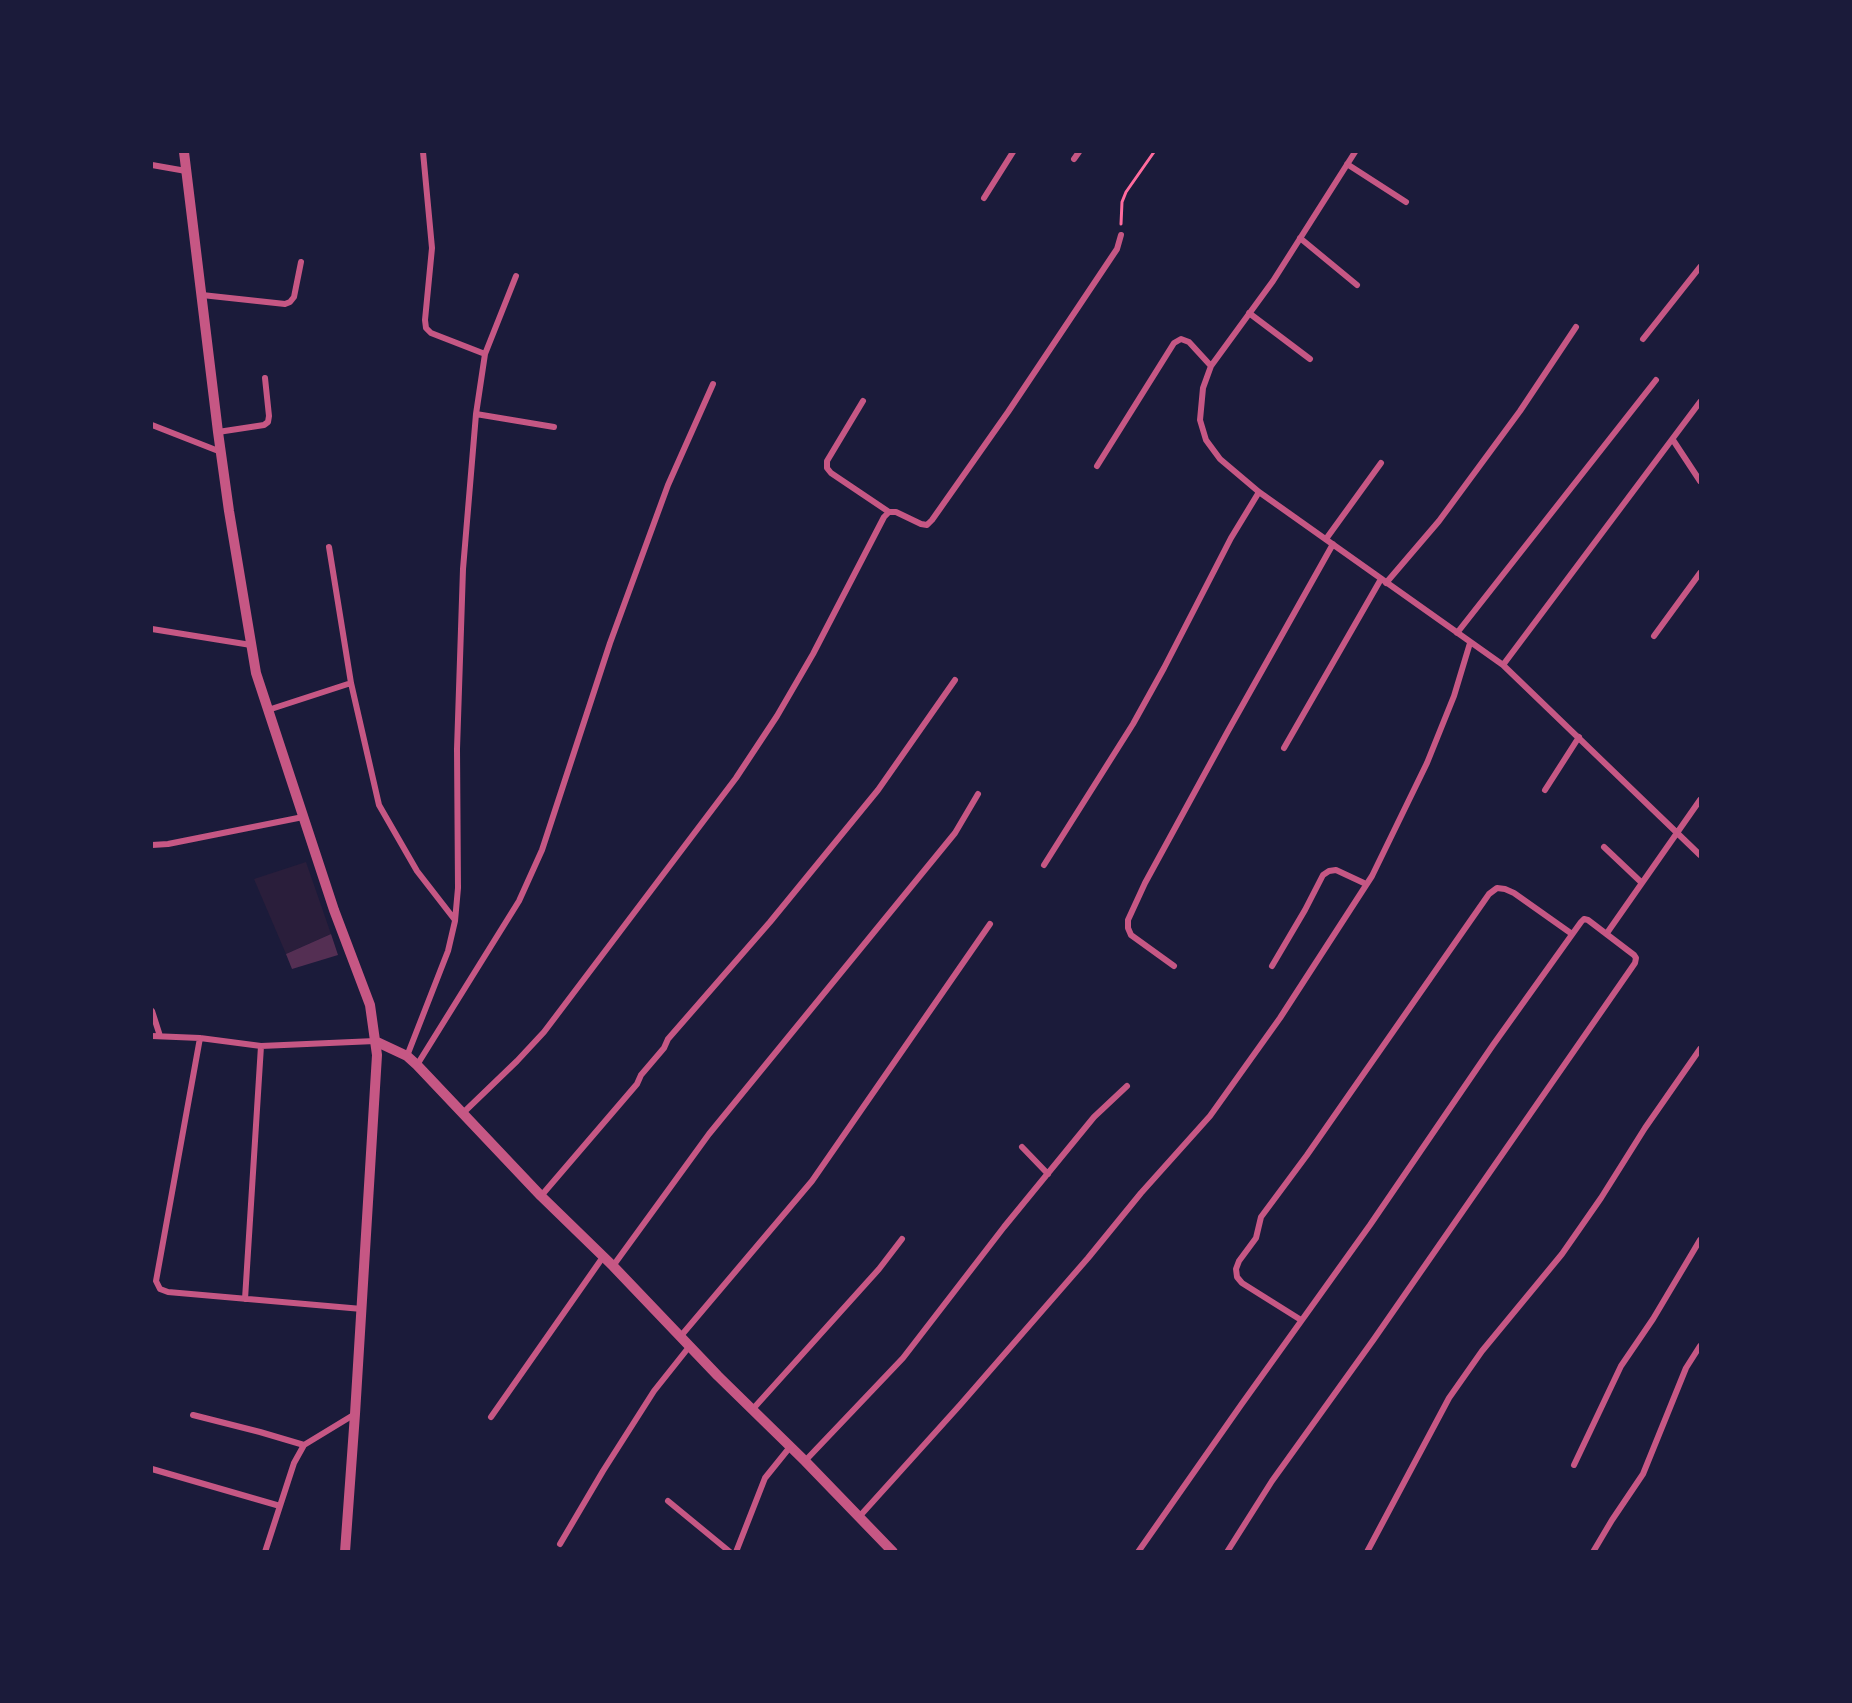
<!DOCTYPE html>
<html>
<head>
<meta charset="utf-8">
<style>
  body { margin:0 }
  #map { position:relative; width:1852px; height:1703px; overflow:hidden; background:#1b1b3a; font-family:"Fira Sans Condensed",sans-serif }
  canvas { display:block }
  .frame { position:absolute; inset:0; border:153px solid #1b1b3a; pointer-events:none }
</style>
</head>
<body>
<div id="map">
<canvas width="1852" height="1703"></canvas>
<div class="frame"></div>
</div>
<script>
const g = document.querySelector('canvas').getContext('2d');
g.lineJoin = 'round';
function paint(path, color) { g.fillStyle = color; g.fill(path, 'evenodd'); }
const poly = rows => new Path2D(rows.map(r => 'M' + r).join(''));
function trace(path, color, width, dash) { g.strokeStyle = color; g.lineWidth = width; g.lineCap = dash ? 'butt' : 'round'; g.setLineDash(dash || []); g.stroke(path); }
paint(poly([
  [306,862,331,934,286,954,254,879]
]), '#2a1e3b');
paint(poly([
  [331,934,338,955,292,969,286,954]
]), '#542f53');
trace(poly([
  [1121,224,1122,202,1126,192,1154,152]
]), '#ff6b9d', 3);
trace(poly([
  [423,152,432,248,425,320,426,328,431,333,485,354],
  [1355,152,1273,281,1211,366,1203,388,1200,420,1206,440,1220,459,1259,492,1503,665,1700,855],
  [1074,159,1079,152],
  [1347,164,1406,202],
  [152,165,186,171],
  [984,198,1013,152],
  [1300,238,1357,285],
  [202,295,285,304,290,302,294,297,301,262],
  [1249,313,1310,359],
  [1643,339,1700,267],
  [863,401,827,461,827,468,831,473,889,512],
  [476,414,554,427],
  [152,425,221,452],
  [218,432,264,425,268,422,269,416,265,378],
  [1673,440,1700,481],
  [1097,466,1174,343,1181,339,1189,342,1211,366],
  [1326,539,1381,463],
  [329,547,351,683,379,805,417,871,455,920],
  [1386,583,1439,521,1520,411,1576,327],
  [152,629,251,645],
  [1457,633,1656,380],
  [1654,636,1700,573],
  [1503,665,1700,402],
  [268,710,351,683],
  [1284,748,1381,579],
  [1545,790,1579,737],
  [152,845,168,844,303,817],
  [1604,847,1642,883],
  [1044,865,1133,724,1164,668,1231,538,1259,492],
  [1607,933,1700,800],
  [1174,966,1131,935,1128,928,1128,920,1145,883,1228,731,1333,544],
  [1272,966,1305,910,1323,875,1329,871,1336,870,1366,884],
  [152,1011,160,1036],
  [152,1036,200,1038,261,1046,375,1041],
  [200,1038,156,1281,160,1289,168,1292,362,1309],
  [407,1056,448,951,455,921,458,888,457,749,463,569,476,414,485,354,516,276],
  [417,1065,519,901,542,850,610,643,668,485,713,384],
  [463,1113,517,1061,544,1032,736,778,777,716,813,654,884,517,889,512,896,512,921,524,927,525,932,520,1008,412,1117,249,1121,235],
  [1022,1147,1048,1174],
  [541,1196,637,1084,641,1075,664,1048,668,1039,770,922,878,790,955,680],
  [613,1266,709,1134,955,833,978,794],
  [245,1299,261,1046],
  [1301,1320,1242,1283,1237,1277,1236,1269,1239,1261,1256,1238,1261,1217,1307,1155,1489,894,1497,888,1505,889,1514,893,1572,934],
  [680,1337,812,1181,990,924],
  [752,1410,879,1269,902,1239],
  [193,1415,260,1432,304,1445],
  [491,1417,603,1257],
  [805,1461,903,1358,1004,1227,1094,1117,1127,1086],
  [1574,1465,1621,1366,1653,1319,1700,1240],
  [152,1469,280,1506],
  [668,1501,730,1552],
  [859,1517,960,1405,1088,1258,1141,1193,1210,1116,1280,1018,1372,876,1427,763,1454,696,1470,643],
  [560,1544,603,1471,654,1391,689,1347],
  [265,1552,294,1463,304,1445,355,1414],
  [736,1552,765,1478,790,1447],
  [1138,1552,1241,1405,1370,1225,1493,1045,1581,922,1584,919,1588,920,1634,955,1636,958,1635,963,1374,1339,1272,1481,1227,1552],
  [1367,1552,1449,1398,1482,1351,1562,1254,1601,1198,1645,1128,1700,1049],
  [1593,1552,1612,1520,1643,1474,1686,1368,1700,1346]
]), '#c65784', 6);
trace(poly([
  [184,152,218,432,229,511,256,673,334,910,370,1005,377,1055,355,1414,345,1552],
  [375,1041,407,1056,417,1065,541,1196,613,1266,718,1376,805,1461,893,1552]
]), '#c65784', 10);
</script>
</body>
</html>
